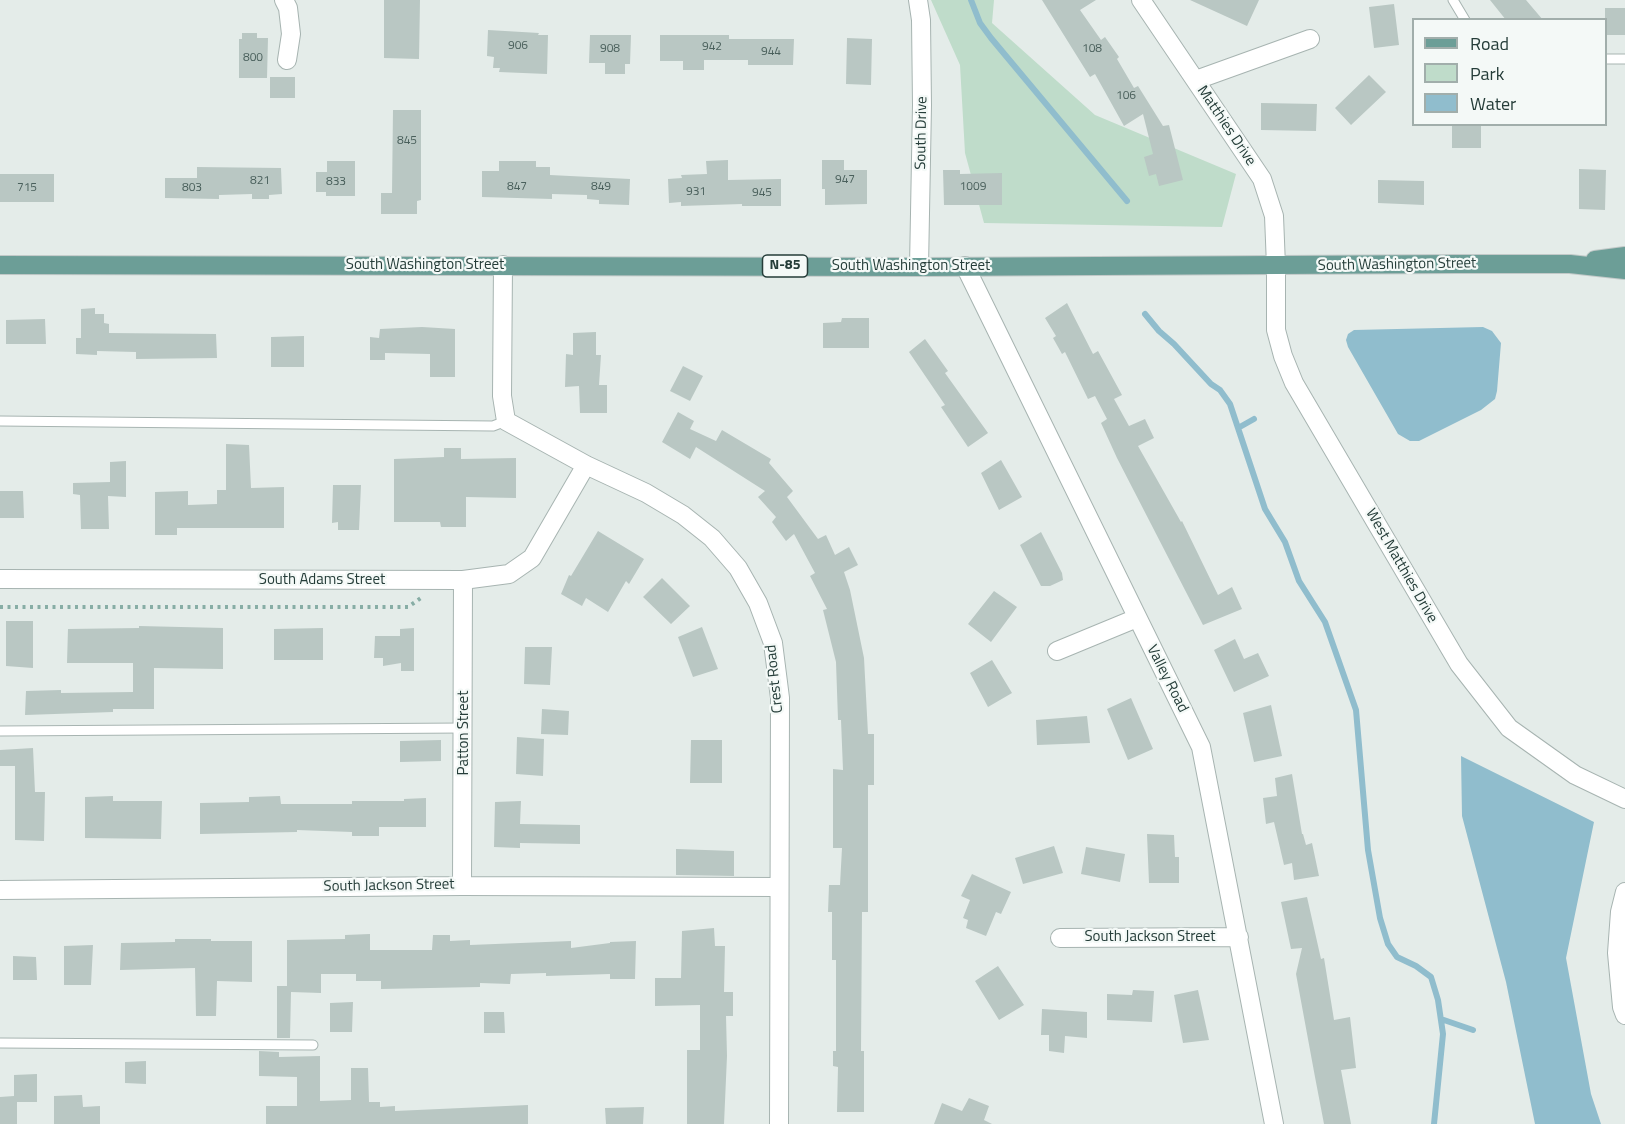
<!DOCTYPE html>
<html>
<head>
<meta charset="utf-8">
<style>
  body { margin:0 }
  #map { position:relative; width:1625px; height:1124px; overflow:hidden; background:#e4ece9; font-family:"Titillium Web",sans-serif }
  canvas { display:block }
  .legend { position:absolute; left:1412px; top:18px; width:195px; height:108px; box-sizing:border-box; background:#f4f9f7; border:2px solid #a1aeab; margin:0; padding:8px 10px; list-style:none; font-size:18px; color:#253d39 }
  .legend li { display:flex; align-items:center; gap:12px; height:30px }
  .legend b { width:30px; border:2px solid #a1aeab }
</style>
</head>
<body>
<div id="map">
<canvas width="1625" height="1124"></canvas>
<ul class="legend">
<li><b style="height:8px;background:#6c9e97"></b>Road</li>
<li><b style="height:16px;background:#bfdcca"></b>Park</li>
<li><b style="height:16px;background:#90bdcd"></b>Water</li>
</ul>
</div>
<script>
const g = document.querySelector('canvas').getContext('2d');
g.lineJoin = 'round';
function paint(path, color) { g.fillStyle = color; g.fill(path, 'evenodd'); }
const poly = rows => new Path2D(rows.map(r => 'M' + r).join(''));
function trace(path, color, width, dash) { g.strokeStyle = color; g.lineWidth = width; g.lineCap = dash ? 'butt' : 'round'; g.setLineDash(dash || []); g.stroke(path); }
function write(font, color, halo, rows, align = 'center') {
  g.font = font + ' "Titillium Web",sans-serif'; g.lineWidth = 4.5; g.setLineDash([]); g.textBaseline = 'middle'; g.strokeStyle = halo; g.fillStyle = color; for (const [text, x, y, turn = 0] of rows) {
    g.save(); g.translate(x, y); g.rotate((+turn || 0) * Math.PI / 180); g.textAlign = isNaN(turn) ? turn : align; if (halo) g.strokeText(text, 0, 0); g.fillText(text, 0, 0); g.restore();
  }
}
paint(poly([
  [931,0,994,0,992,23,1095,115,1236,174,1222,227,984,223,965,153,960,65]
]), '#bfdcca');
paint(poly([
  [1483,327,1492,331,1501,343,1497,391,1495,399,1481,410,1419,441,1410,441,1398,434,1348,347,1346,340,1348,334,1354,330],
  [1461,756,1594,822,1566,958,1591,1094,1601,1124,1535,1124,1506,982,1462,816]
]), '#90bdcd');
trace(poly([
  [971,0,980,23,991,38,1127,201],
  [1145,314,1159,331,1174,344,1211,384,1220,390,1230,404,1265,509,1285,542,1299,581,1325,622,1356,710,1368,850,1380,918,1388,944,1397,957,1416,966,1431,977,1438,1000,1443,1034,1434,1124],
  [1238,428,1254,419],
  [1441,1019,1473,1030]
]), '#90bdcd', 6);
paint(poly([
  [384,0,420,0,419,59,384,58],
  [1042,0,1096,0,1080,10,1101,40,1105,37,1119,57,1117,59,1134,88,1138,86,1163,126,1169,125,1183,180,1159,186,1156,174,1149,176,1144,157,1153,154,1143,114,1124,126,1095,74,1090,77],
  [1190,0,1259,0,1247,26],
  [1490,0,1526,0,1543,20,1506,20],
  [1394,4,1399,45,1374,48,1369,7],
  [1605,8,1625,8,1625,35,1605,35],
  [488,30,539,33,538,35,548,35,547,74,499,72,500,68,493,68,494,57,487,56],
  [242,33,257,33,257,38,268,38,267,78,239,78,239,39,242,39],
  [590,35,631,35,630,64,625,64,625,74,605,74,605,63,589,63],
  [660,35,729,35,729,39,794,39,793,65,748,65,748,60,704,60,704,70,683,70,683,61,660,61],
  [847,38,872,39,871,85,846,84],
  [1369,75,1386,92,1351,125,1335,108],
  [270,77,295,77,295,98,270,98],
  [1261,103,1317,104,1316,131,1261,130],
  [393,110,421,110,421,200,417,201,417,214,381,214,381,193,392,193],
  [1452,124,1481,124,1481,148,1452,148],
  [728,160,728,180,781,179,781,206,742,206,742,204,681,206,681,202,669,203,668,179,682,178,681,175,707,174,706,161],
  [822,160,844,160,844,170,867,170,867,204,825,205,825,189,822,189],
  [327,161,355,161,355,196,326,196,326,192,316,192,316,172,327,172],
  [499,161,536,161,536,167,550,167,550,175,630,179,629,205,599,204,599,200,587,199,587,195,552,194,552,199,482,197,482,171,499,171],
  [197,167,281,168,282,194,269,195,269,199,252,199,252,194,219,195,219,199,165,198,165,178,197,178],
  [1579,169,1606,170,1605,210,1579,209],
  [943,170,960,170,960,174,1002,173,1002,205,944,205],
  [0,174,54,174,54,202,0,202],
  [1378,180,1424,181,1424,205,1378,203],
  [1067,303,1093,354,1098,351,1122,395,1114,399,1129,426,1145,419,1154,438,1138,446,1181,522,1182,521,1218,595,1232,587,1242,609,1203,625,1117,458,1101,423,1107,419,1095,396,1088,399,1065,352,1062,354,1053,338,1056,336,1045,318],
  [95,308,95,314,104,314,104,323,109,324,109,333,216,334,217,358,136,359,136,352,97,351,97,355,76,354,76,338,81,338,81,309],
  [842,318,869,318,869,348,823,348,823,323,841,322],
  [45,319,46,344,6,344,6,320],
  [422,327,455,329,455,377,430,377,430,354,385,353,385,360,370,360,370,337,379,338,380,329],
  [596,332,596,355,601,355,599,385,607,385,607,413,580,413,579,386,565,387,566,354,573,355,573,333],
  [304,336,304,367,271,367,271,337],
  [925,339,948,371,945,373,988,433,968,447,941,407,945,405,909,352],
  [683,366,703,376,690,401,670,391],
  [678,412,694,421,690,429,716,441,722,430,771,459,769,463,793,491,787,497,818,539,826,535,835,555,849,547,858,565,844,572,850,590,864,658,868,734,874,734,874,785,868,785,868,912,862,912,861,1051,864,1051,864,1112,837,1112,838,1067,833,1066,833,1051,836,1051,836,960,832,960,832,912,828,912,829,885,840,885,842,848,833,848,833,769,843,770,841,720,838,720,836,662,823,610,827,609,810,576,815,573,794,534,786,541,772,522,776,517,758,497,765,491,696,447,690,459,662,442],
  [226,444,249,445,251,488,284,487,284,528,177,528,177,535,155,535,155,492,188,491,188,505,217,504,217,490,226,490],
  [444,448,461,448,461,459,516,458,516,498,466,497,466,527,441,527,440,522,394,522,394,459,444,457],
  [1001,460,1022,497,999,510,981,473],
  [126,461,126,497,108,496,109,529,81,529,80,495,73,494,73,483,110,482,110,462],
  [333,485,361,485,359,530,338,530,338,522,332,523],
  [0,491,23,491,24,518,0,518],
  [598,531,644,559,629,584,626,581,608,612,586,598,582,606,561,594,569,575,571,576],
  [1041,532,1062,573,1063,580,1050,586,1041,586,1020,545],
  [662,578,690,606,671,624,643,597],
  [994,591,1017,607,991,642,968,624],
  [6,621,33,621,33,668,6,666],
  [139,626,223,628,223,669,154,668,154,709,113,709,113,712,25,715,26,691,61,690,61,693,133,692,133,663,67,663,68,629,139,628],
  [702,627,718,669,693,677,678,637],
  [323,628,323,660,274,660,274,629],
  [414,628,414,671,401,671,401,663,383,666,383,658,374,658,375,636,400,636,400,629],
  [1235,639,1244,659,1258,653,1269,676,1234,692,1214,650],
  [525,647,552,647,550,685,524,684],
  [992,660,1012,693,988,707,970,673],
  [1131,698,1153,749,1128,760,1107,709],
  [1271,705,1282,756,1254,762,1243,713],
  [542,709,569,711,568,735,541,734],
  [1087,716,1090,743,1037,745,1036,720],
  [517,737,544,739,543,776,516,774],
  [441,740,441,761,400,762,400,741],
  [691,740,722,740,722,783,690,783],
  [33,748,35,792,45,792,44,841,15,840,15,766,0,766,0,750],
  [1292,774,1302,834,1303,834,1306,845,1312,843,1319,876,1294,880,1292,863,1284,865,1274,822,1266,824,1263,798,1277,796,1275,778],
  [113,796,113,801,162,801,161,839,85,838,85,797],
  [280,796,281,804,352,804,352,801,404,801,404,799,426,798,426,827,379,827,379,836,352,836,352,832,297,830,297,832,200,834,200,803,249,802,249,797],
  [521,801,520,824,580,825,580,844,520,843,520,848,494,847,495,802],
  [1147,834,1174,835,1175,857,1179,857,1179,883,1149,883],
  [1054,846,1063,873,1023,884,1015,858],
  [1086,847,1125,854,1120,882,1081,874],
  [676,849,734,851,734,876,676,875],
  [972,874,1011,892,1001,914,996,912,986,936,966,928,968,920,963,918,970,900,961,896],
  [1307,897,1321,959,1324,958,1334,1020,1350,1017,1356,1068,1341,1070,1351,1124,1324,1124,1315,1077,1296,974,1302,948,1291,949,1281,902],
  [714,928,715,946,725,946,724,992,733,992,733,1016,726,1016,727,1056,724,1124,687,1124,687,1050,700,1050,700,1005,655,1006,655,978,681,978,682,931],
  [370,934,370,950,432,950,433,935,450,935,450,941,470,940,470,945,571,941,571,948,610,943,610,942,636,941,635,979,610,979,610,974,546,976,546,973,511,974,510,984,480,983,480,987,381,989,381,981,356,981,356,974,321,974,321,993,291,992,290,1038,277,1038,277,986,287,986,287,940,345,939,345,935],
  [175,939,211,939,211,941,252,941,252,982,217,981,216,1016,196,1016,195,968,120,970,121,943,175,942],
  [93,945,91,985,64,985,64,946],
  [13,956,36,957,37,980,13,980],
  [998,966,1024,1005,999,1020,975,981],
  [1133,990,1154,991,1152,1022,1107,1020,1107,994,1132,995],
  [1198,990,1209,1040,1183,1043,1174,995],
  [353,1002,352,1032,330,1032,330,1003],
  [1042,1009,1087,1012,1087,1038,1065,1036,1064,1053,1049,1051,1049,1035,1041,1035],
  [484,1012,504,1012,505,1033,484,1033],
  [259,1051,279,1052,279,1057,320,1056,320,1101,351,1100,351,1068,368,1068,369,1102,380,1102,380,1107,395,1106,395,1111,528,1105,528,1124,266,1124,266,1106,297,1106,297,1077,259,1076],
  [146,1061,146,1084,125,1083,125,1062],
  [37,1074,37,1102,17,1102,17,1124,0,1124,0,1097,14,1096,14,1075],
  [82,1095,83,1107,100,1106,100,1124,54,1124,54,1096],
  [969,1098,989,1106,984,1120,992,1124,934,1124,942,1103,962,1111],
  [644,1107,643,1124,606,1124,605,1108]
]), '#b9c7c3');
const lane = poly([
  [1453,0,1465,20],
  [1606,59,1625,59],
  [0,421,493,426,506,421],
  [0,731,464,728],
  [0,1043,313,1045]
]);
const street = poly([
  [284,0,288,8,291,34,287,60],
  [918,0,921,20,922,105,919,267],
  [1141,0,1262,179,1274,216,1276,266,1276,330,1283,356,1294,383,1459,664,1509,728,1575,775,1625,799],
  [1196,80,1310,39],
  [503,265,502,396,506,421,586,465,646,493,683,515,712,538,738,568,758,603,773,643,780,698,779,1124],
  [965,266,1201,747,1274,1124],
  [0,579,463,580,509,574,532,558,586,465],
  [1057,651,1137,618],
  [462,886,463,580],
  [0,890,462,886,778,887],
  [1625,892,1620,912,1617,953,1622,1007,1625,1015],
  [1060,938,1239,937]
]);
const primary = poly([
  [1595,260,1625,256],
  [0,265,919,267,1455,264,1570,264,1625,270]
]);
trace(lane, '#a7b4b1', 11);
trace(street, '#a7b4b1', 20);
trace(primary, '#c2c9c8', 20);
trace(poly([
  [0,607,408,607,421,598]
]), '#87ada5', 4, [3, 4.5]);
trace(lane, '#fff', 9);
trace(street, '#fff', 18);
trace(primary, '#6c9e97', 18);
write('12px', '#4a605c', null, [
  ["906",518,46],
  ["942",712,47],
  ["908",610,49],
  ["108",1092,49],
  ["944",771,52],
  ["800",253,58],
  ["106",1126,96],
  ["845",407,141],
  ["947",845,180],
  ["821",260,181],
  ["833",336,182],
  ["847",517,187],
  ["849",601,187],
  ["1009",973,187],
  ["715",27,188],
  ["803",192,188],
  ["931",696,192],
  ["945",762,193]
]);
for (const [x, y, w] of [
  [785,266,45]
]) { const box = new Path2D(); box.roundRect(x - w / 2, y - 11, w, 22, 4.5); g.fillStyle = '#f4f9f7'; g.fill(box); trace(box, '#253d39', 1.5); }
write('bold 14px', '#253d39', null, [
  ["N-85",785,266]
]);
write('15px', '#253d39', '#f4f9f7', [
  ["Matthies Drive",1226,126,56],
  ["South Drive",922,133,-89],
  ["South Washington Street",425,265],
  ["South Washington Street",1397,265,-1],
  ["South Washington Street",911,266],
  ["West Matthies Drive",1401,566,60],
  ["South Adams Street",322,580],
  ["Crest Road",775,679,-96],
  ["Valley Road",1167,679,63],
  ["Patton Street",464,733,-90],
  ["South Jackson Street",389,886,-1],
  ["South Jackson Street",1150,937]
]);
</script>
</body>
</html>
